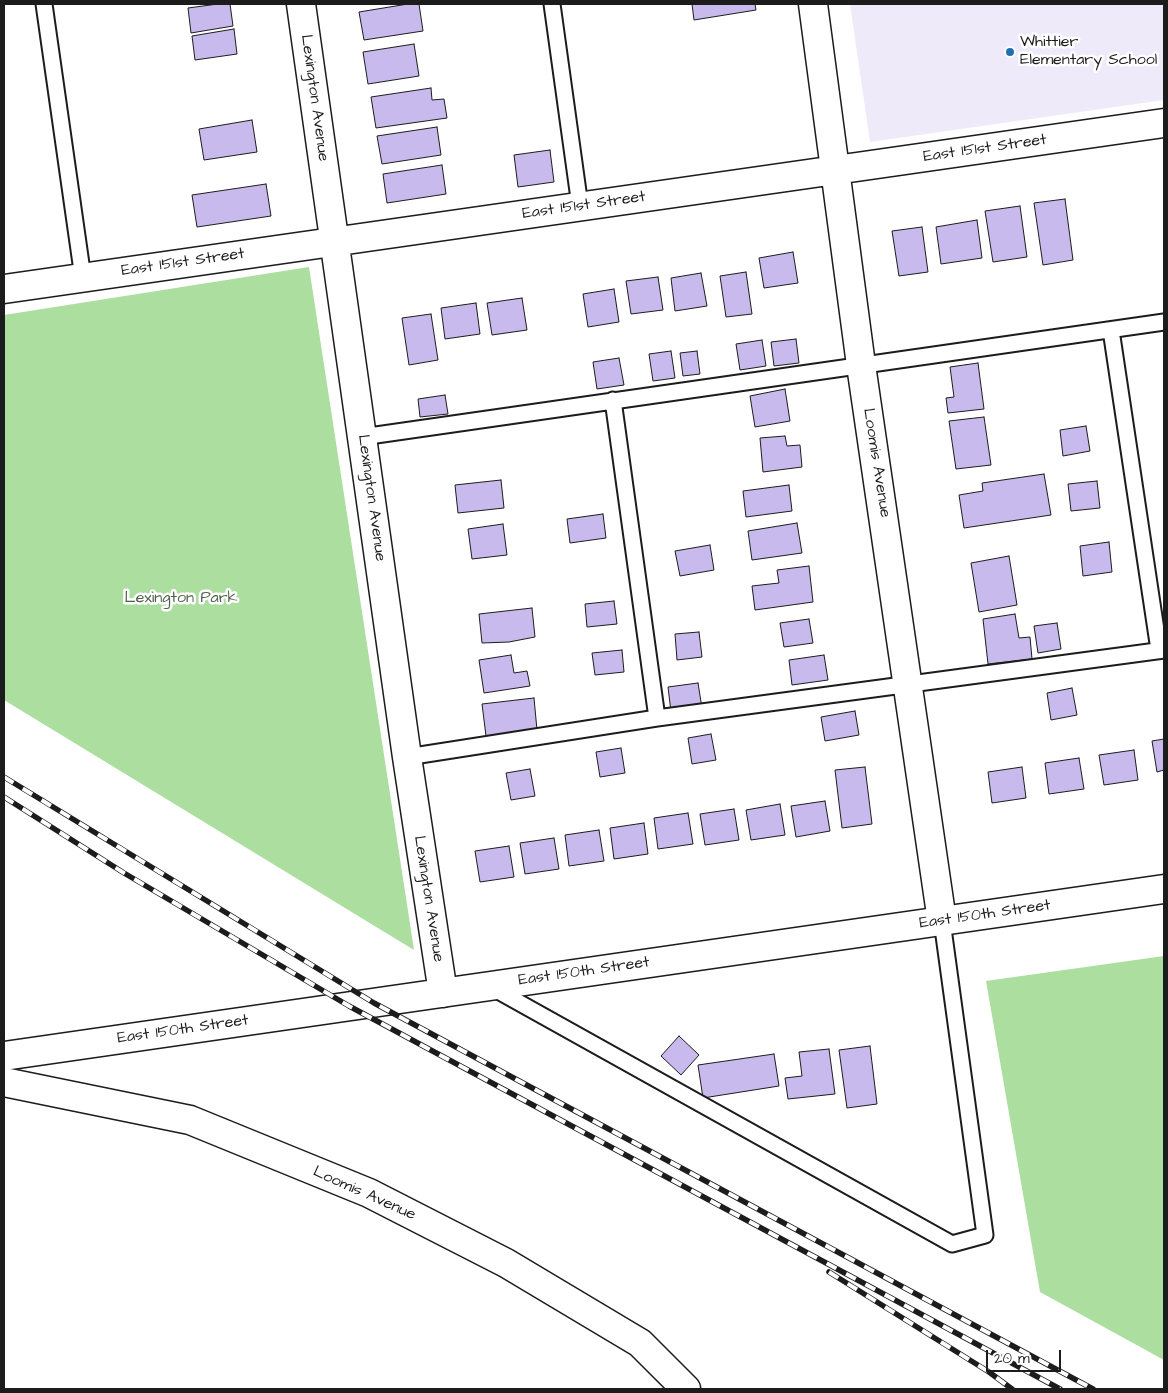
<!DOCTYPE html>
<html>
<head>
<meta charset="utf-8">
<style>
  body { margin:0 }
  #map { position:relative; width:1168px; height:1393px; overflow:hidden; background:#fff; font-family:"Architects Daughter",sans-serif }
  canvas { display:block }
  .frame { position:absolute; inset:0; border:5px solid #1c1c1c; pointer-events:none }
  .scale { position:absolute; left:986px; top:1350px; width:75px; height:22px; box-sizing:border-box; border:2px solid #1c1c1c; border-top:0; padding-left:6px; font-size:15px; line-height:18px; white-space:nowrap; color:#1c1c1c; -webkit-text-stroke:4px #fff; paint-order:stroke }
</style>
</head>
<body>
<div id="map">
<canvas width="1168" height="1393"></canvas>
<div class="frame"></div>
<div class="scale">20 m</div>
</div>
<script>
const g = document.querySelector('canvas').getContext('2d');
g.lineJoin = 'round';
function paint(path, color) { g.fillStyle = color; g.fill(path, 'evenodd'); }
const poly = rows => new Path2D(rows.map(r => 'M' + r).join(''));
function trace(path, color, width, dash) { g.strokeStyle = color; g.lineWidth = width; g.lineCap = dash ? 'butt' : 'round'; g.setLineDash(dash || []); g.stroke(path); }
function write(font, color, halo, rows, align = 'center') {
  g.font = font + ' "Architects Daughter",sans-serif'; g.lineWidth = 5; g.setLineDash([]); g.textBaseline = 'middle'; g.strokeStyle = halo; g.fillStyle = color; for (const [text, x, y, turn = 0] of rows) {
    g.save(); g.translate(x, y); g.rotate((+turn || 0) * Math.PI / 180); g.textAlign = isNaN(turn) ? turn : align; if (halo) g.strokeText(text, 0, 0); g.fillText(text, 0, 0); g.restore();
  }
}
paint(poly([
  [850,4,1164,4,1164,100,870,142]
]), '#eeeaf9');
paint(poly([
  [309,267,414,950,4,700,4,315],
  [1164,956,1164,1360,1040,1292,986,981]
]), '#abde9f');
const building = poly([
  [218,4,230,4,233,26,191,33,188,8,218,4],
  [408,4,419,4,423,31,364,40,359,12,408,4],
  [692,4,755,4,756,10,694,20,692,4],
  [234,29,237,54,195,60,192,36,234,29],
  [414,44,419,76,368,84,363,52,414,44],
  [431,88,432,100,444,99,447,118,376,128,371,97,431,88],
  [252,120,257,152,204,160,199,129,252,120],
  [437,127,441,155,382,164,377,136,437,127],
  [550,150,554,182,518,187,514,155,550,150],
  [442,165,446,194,387,203,383,174,442,165],
  [266,184,271,216,197,227,192,195,266,184],
  [1065,199,1073,260,1043,265,1034,203,1065,199],
  [1020,206,1027,257,993,262,985,211,1020,206],
  [977,220,982,258,941,264,936,227,977,220],
  [922,227,928,272,899,276,892,231,922,227],
  [793,252,798,283,764,288,759,258,793,252],
  [746,272,752,314,726,317,720,276,746,272],
  [701,273,707,306,675,311,671,278,701,273],
  [658,277,663,310,631,314,626,281,658,277],
  [614,289,619,322,588,327,583,294,614,289],
  [522,298,527,330,492,335,487,303,522,298],
  [476,303,480,334,445,339,441,308,476,303],
  [431,314,438,360,409,365,402,318,431,314],
  [796,339,799,363,774,366,771,342,796,339],
  [762,340,766,366,740,370,736,344,762,340],
  [671,351,675,378,653,381,649,354,671,351],
  [697,351,700,374,683,376,680,353,697,351],
  [619,358,624,385,597,389,593,362,619,358],
  [978,363,984,409,948,413,946,398,954,397,950,367,978,363],
  [785,389,790,421,755,427,750,396,785,389],
  [445,395,448,414,420,417,418,399,445,395],
  [984,417,991,465,956,469,949,421,984,417],
  [1086,426,1090,451,1063,456,1060,430,1086,426],
  [785,436,787,446,800,445,802,467,763,472,760,438,785,436],
  [1044,474,1051,515,964,528,959,495,983,491,982,483,1044,474],
  [501,480,504,508,458,513,455,485,501,480],
  [1097,481,1100,508,1071,511,1068,484,1097,481],
  [789,485,792,511,746,517,743,491,789,485],
  [603,514,606,538,570,543,567,519,603,514],
  [797,523,802,553,752,560,748,531,797,523],
  [503,524,507,555,472,559,468,529,503,524],
  [1109,542,1112,572,1083,576,1080,546,1109,542],
  [710,545,714,570,680,576,675,551,710,545],
  [1009,556,1017,605,979,612,971,563,1009,556],
  [809,566,813,602,755,610,752,586,779,583,777,570,809,566],
  [614,601,617,624,587,627,585,604,614,601],
  [532,608,535,637,509,642,482,643,479,614,532,608],
  [1015,614,1019,638,1030,637,1032,659,988,664,983,619,1015,614],
  [809,619,813,643,784,647,780,623,809,619],
  [1057,623,1061,649,1038,653,1034,626,1057,623],
  [699,632,702,657,677,660,675,634,699,632],
  [622,650,624,672,595,675,592,653,622,650],
  [511,655,514,673,527,671,530,686,484,693,479,660,511,655],
  [824,655,828,680,792,685,789,660,824,655],
  [698,683,702,708,671,712,668,687,698,683],
  [1072,688,1077,715,1051,720,1047,693,1072,688],
  [534,698,537,730,486,736,482,704,534,698],
  [855,711,859,735,825,741,821,717,855,711],
  [711,734,716,760,692,764,688,738,711,734],
  [1164,739,1164,770,1157,772,1152,741,1164,739],
  [621,748,625,773,600,777,596,752,621,748],
  [1134,750,1138,780,1104,785,1099,755,1134,750],
  [1079,758,1084,789,1049,794,1045,763,1079,758],
  [865,767,872,824,842,828,835,770,865,767],
  [1022,767,1026,798,992,803,988,772,1022,767],
  [530,769,535,796,511,800,506,773,530,769],
  [825,801,830,831,796,837,791,806,825,801],
  [780,804,785,835,751,840,746,810,780,804],
  [734,809,739,840,705,845,700,814,734,809],
  [688,813,693,844,658,849,654,818,688,813],
  [644,823,648,854,614,859,610,828,644,823],
  [599,830,604,861,569,866,565,835,599,830],
  [554,838,559,869,525,874,520,843,554,838],
  [509,846,514,877,480,882,475,851,509,846],
  [679,1036,699,1055,681,1075,661,1056,679,1036],
  [870,1046,877,1104,847,1108,839,1050,870,1046],
  [829,1049,835,1094,788,1099,785,1078,802,1076,799,1052,829,1049],
  [774,1054,779,1086,703,1098,698,1065,774,1054]
]);
paint(building, '#c8baec');
trace(building, '#1c1c1c', 1);
const lane = poly([
  [44,4,83,278],
  [552,4,580,206],
  [1111,330,1159,650],
  [613,400,657,718],
  [362,437,1164,322],
  [407,757,657,718,1164,650],
  [491,987,952,1244,985,1235,942,921]
]);
const street = poly([
  [301,4,407,757,443,993],
  [813,4,861,365,942,921],
  [4,289,1164,123],
  [4,1056,1164,889],
  [4,1082,190,1120,369,1193,506,1263,640,1343,686,1389]
]);
trace(lane, '#1c1c1c', 19);
trace(street, '#1c1c1c', 31);
trace(lane, '#fff', 15);
trace(street, '#fff', 28);
const rail = poly([
  [4,777,374,1003,1093,1389],
  [4,797,124,873,349,1006,1060,1389],
  [829,1272,989,1372,1012,1389]
]);
trace(rail, '#1c1c1c', 5.5);
trace(rail, '#fff', 4, [11]);
for (const [x, y, r, color] of [
  [1010,52,5,"#1f6fb2"]
]) { const dot = new Path2D(); dot.arc(x, y, r, 0, 2 * Math.PI); g.fillStyle = color; g.fill(dot); trace(dot, '#fff', 2); }
write('16px', '#1c1c1c', '#fff', [
  ["Whittier",1020,43],
  ["Elementary School",1020,61]
], 'left');
write('16px', '#1c1c1c', '#fff', [
  ["Lexington Avenue",314,98,82],
  ["East 151st Street",985,149,-8],
  ["East 151st Street",584,206,-8],
  ["East 151st Street",183,263,-8],
  ["Loomis Avenue",876,463,81],
  ["Lexington Avenue",371,498,82],
  ["Lexington Avenue",428,899,81],
  ["East 150th Street",985,915,-8],
  ["East 150th Street",584,972,-8],
  ["East 150th Street",183,1030,-8],
  ["Loomis Avenue",364,1194,24]
]);
write('16px', '#4e604a', '#fff', [
  ["Lexington Park",181,599]
]);
</script>
</body>
</html>
